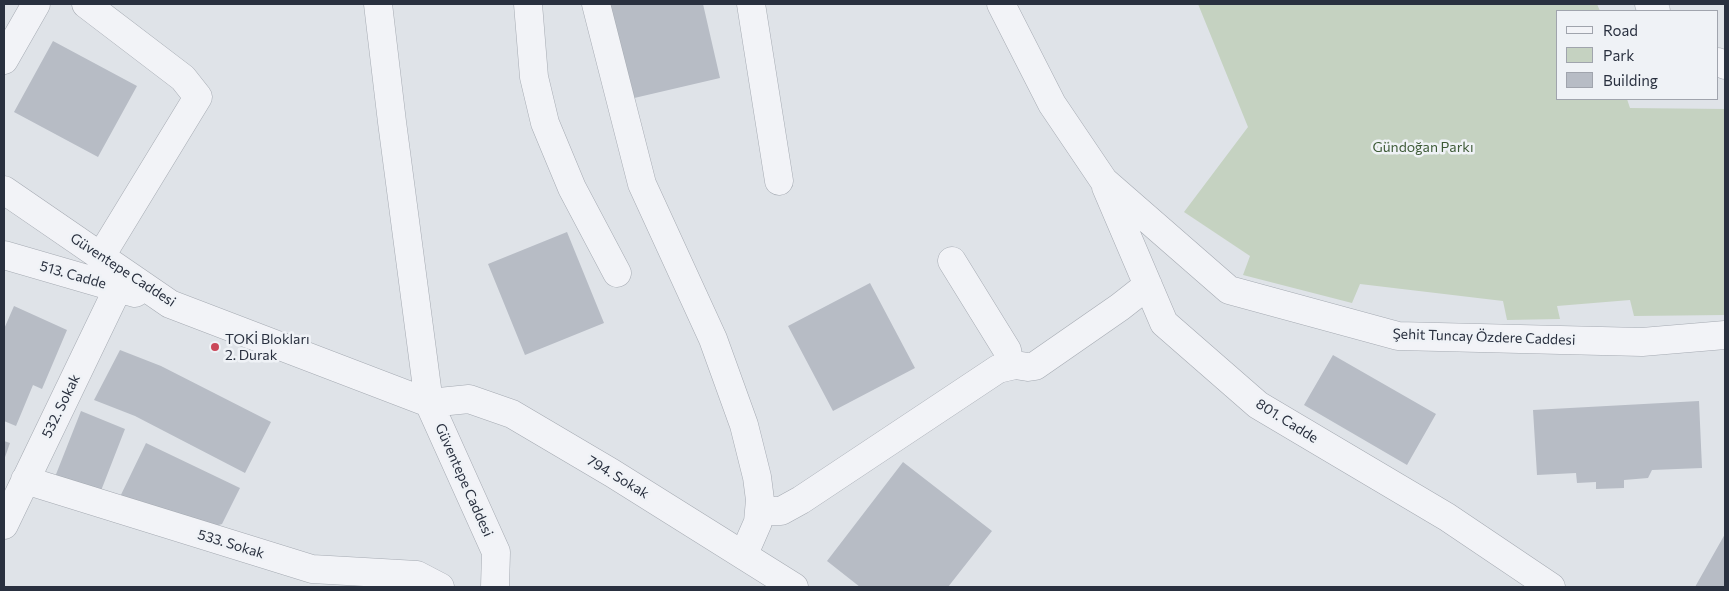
<!DOCTYPE html>
<html>
<head>
<meta charset="utf-8">
<style>
  body { margin:0 }
  #map { position:relative; width:1729px; height:591px; overflow:hidden; background:#dfe3e8; font-family:Commissioner,sans-serif }
  canvas { display:block }
  .frame { position:absolute; inset:0; border:5px solid #29303f; pointer-events:none }
  .legend { position:absolute; left:1556px; top:10px; width:162px; height:90px; box-sizing:border-box; background:#eff2f6; border:1px solid #a0a4ad; margin:0; padding:6px 9px; list-style:none; font-size:15px; color:#29303f }
  .legend li { display:flex; align-items:center; gap:10px; height:25px }
  .legend b { width:25px; border:1px solid #a0a4ad }
</style>
</head>
<body>
<div id="map">
<canvas width="1729" height="591"></canvas>
<div class="frame"></div>
<ul class="legend">
<li><b style="height:6px;background:#f2f3f7"></b>Road</li>
<li><b style="height:14px;background:#c5d2c1"></b>Park</li>
<li><b style="height:14px;background:#b7bcc5"></b>Building</li>
</ul>
</div>
<script>
const g = document.querySelector('canvas').getContext('2d');
g.lineJoin = 'round';
function paint(path, color) { g.fillStyle = color; g.fill(path, 'evenodd'); }
const poly = rows => new Path2D(rows.map(r => 'M' + r).join(''));
function trace(path, color, width, dash) { g.strokeStyle = color; g.lineWidth = width; g.lineCap = dash ? 'butt' : 'round'; g.setLineDash(dash || []); g.stroke(path); }
function write(font, color, halo, rows, align = 'center') {
  g.font = font + ' Commissioner,sans-serif'; g.lineWidth = 5; g.setLineDash([]); g.textBaseline = 'middle'; g.strokeStyle = halo; g.fillStyle = color; for (const [text, x, y, turn = 0] of rows) {
    g.save(); g.translate(x, y); g.rotate((+turn || 0) * Math.PI / 180); g.textAlign = isNaN(turn) ? turn : align; if (halo) g.strokeText(text, 0, 0); g.fillText(text, 0, 0); g.restore();
  }
}
paint(poly([
  [1198,4,1597,4,1600,11,1558,11,1558,99,1627,99,1630,108,1725,109,1725,315,1634,316,1630,300,1557,306,1560,319,1507,320,1503,301,1360,284,1352,303,1243,275,1250,256,1184,212,1248,127]
]), '#c5d2c1');
paint(poly([
  [616,4,703,4,720,78,630,99,608,6],
  [53,41,137,86,98,157,14,112],
  [567,232,604,323,525,355,488,264],
  [870,283,915,368,833,411,788,326],
  [14,306,67,330,42,389,33,385,16,426,4,421,4,329],
  [120,350,161,366,271,422,245,473,135,416,94,400],
  [1333,355,1436,414,1407,465,1304,405],
  [1699,401,1702,468,1652,470,1648,478,1624,480,1624,488,1596,489,1596,482,1577,483,1576,473,1537,475,1533,410],
  [81,411,125,429,97,501,51,487],
  [4,441,10,443,4,460],
  [146,443,240,488,222,524,215,526,117,503],
  [903,462,992,531,948,587,860,587,827,561],
  [1725,534,1725,587,1695,587]
]), '#b7bcc5');
const minor = poly([
  [86,4,183,78,198,97,101,256],
  [378,4,392,122,429,403,469,399,512,414,612,473,794,587],
  [528,4,534,77,545,123,572,188,617,273],
  [596,4,642,184,713,339,744,425,757,477,760,500,758,522,744,554],
  [751,4,779,181],
  [1001,4,1052,104,1104,181,1229,290,1398,336,1642,342,1725,335],
  [1649,4,1656,11],
  [4,60,36,4],
  [1718,62,1725,65],
  [1106,187,1164,323,1258,405,1447,517,1551,587],
  [4,190,170,304,429,403,496,552,495,587],
  [4,255,135,293],
  [952,261,1007,350,1010,366],
  [25,480,312,569,417,575,440,587],
  [759,511,781,511,801,500,998,369,1015,365,1028,367,1035,366,1120,307,1148,285],
  [4,525,118,288]
]);
trace(minor, '#a5aab2', 29);
trace(minor, '#f2f3f7', 28);
for (const [x, y, r, color] of [
  [215,347,5,"#ca4759"]
]) { const dot = new Path2D(); dot.arc(x, y, r, 0, 2 * Math.PI); g.fillStyle = color; g.fill(dot); trace(dot, '#eff2f6', 2); }
write('14px', '#3d5a36', '#eff2f6', [
  ["Gündoğan Parkı",1423,147]
]);
write('14px', '#29303f', '#eff2f6', [
  ["Güventepe Caddesi",123,270,33],
  ["513. Cadde",73,275,16],
  ["Şehit Tuncay Özdere Caddesi",1484,337,2],
  ["532. Sokak",61,406,-64],
  ["801. Cadde",1287,421,32],
  ["794. Sokak",618,477,31],
  ["Güventepe Caddesi",464,480,66],
  ["533. Sokak",231,544,17]
]);
write('14px', '#29303f', '#eff2f6', [
  ["TOKİ Blokları",225,339],
  ["2. Durak",225,355]
], 'left');
</script>
</body>
</html>
